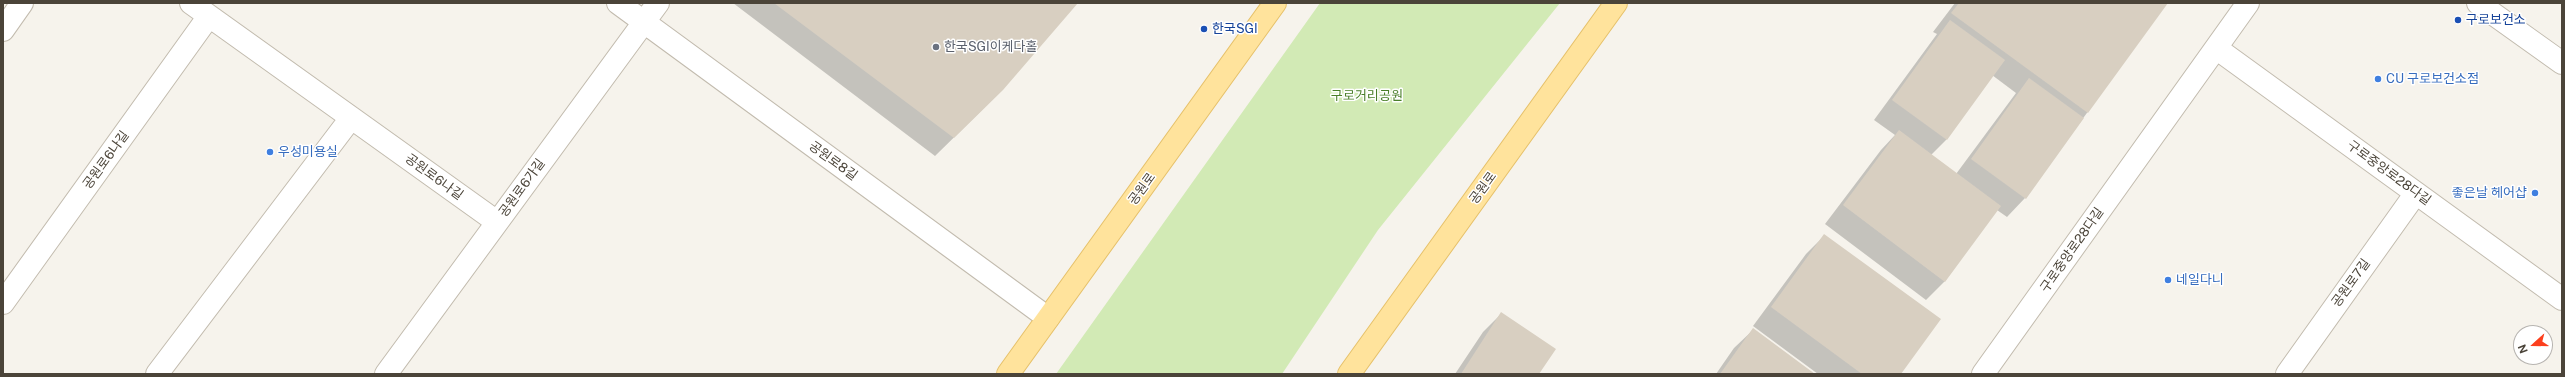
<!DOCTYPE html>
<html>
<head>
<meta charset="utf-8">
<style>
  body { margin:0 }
  #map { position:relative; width:2565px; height:377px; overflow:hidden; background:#f6f3ec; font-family:"Public Sans",sans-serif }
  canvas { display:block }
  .frame { position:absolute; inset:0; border:4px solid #4b4439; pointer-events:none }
  .north { position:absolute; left:2513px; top:325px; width:40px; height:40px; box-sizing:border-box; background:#fff; border:1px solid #b7b4b0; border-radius:50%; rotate:249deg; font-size:11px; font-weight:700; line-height:16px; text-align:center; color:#4b4439 }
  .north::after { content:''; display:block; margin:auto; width:14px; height:18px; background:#fc3f1d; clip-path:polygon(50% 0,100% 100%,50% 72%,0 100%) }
</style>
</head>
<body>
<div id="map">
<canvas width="2565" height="377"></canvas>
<div class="frame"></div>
<div class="north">N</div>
</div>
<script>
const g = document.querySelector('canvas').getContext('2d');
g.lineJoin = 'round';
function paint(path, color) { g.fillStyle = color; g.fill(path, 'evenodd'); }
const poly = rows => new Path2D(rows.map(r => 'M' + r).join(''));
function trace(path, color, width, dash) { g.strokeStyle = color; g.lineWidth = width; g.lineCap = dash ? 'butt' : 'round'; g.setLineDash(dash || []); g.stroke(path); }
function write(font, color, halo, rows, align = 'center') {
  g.font = font + ' "Public Sans","Noto Sans KR",sans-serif'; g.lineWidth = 3; g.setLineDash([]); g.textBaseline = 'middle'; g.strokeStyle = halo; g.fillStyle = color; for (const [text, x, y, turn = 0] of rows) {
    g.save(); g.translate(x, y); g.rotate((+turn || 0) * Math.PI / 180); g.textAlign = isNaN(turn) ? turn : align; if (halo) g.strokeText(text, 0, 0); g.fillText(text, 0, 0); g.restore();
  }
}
paint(poly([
  [1320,3,1560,3,1378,230,1282,374,1056,374]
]), '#d2eab5');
paint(poly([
  [733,3,1077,3,984,108,935,156],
  [1955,3,2167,3,2025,198,2007,217,1997,210,1945,281,1926,300,1825,224,1881,150,1895,135,1874,120,1937,34,1933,32],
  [1992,75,2016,93,1956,174,1931,155,1946,140],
  [1825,235,1899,374,1818,374,1753,326,1806,254],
  [1501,314,1538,374,1455,374,1483,332],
  [1753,330,1813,374,1716,374,1734,348]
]), '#0003');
paint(poly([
  [774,3,1078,3,1003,90,954,138],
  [1959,3,2168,3,2088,113,1951,13],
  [1950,20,2005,60,1947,140,1892,100],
  [2029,78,2084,118,2026,199,1971,159],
  [1899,130,2001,206,1945,282,1843,205],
  [1824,234,1941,319,1901,374,1862,374,1771,307],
  [1501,312,1556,349,1539,374,1461,374],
  [1753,328,1815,374,1720,374]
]), '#d8cfc1');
const minor = poly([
  [191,3,497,222],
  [618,3,1048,318],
  [2478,3,2562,63],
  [3,30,22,3],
  [2216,48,2562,299],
  [3,303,209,16],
  [157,374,351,118],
  [386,374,658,3],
  [1983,374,2248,3],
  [2287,374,2416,193]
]);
const major = poly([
  [1008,374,1275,3],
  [1349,374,1616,3]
]);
trace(minor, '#c2bbae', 24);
trace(major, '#e6c16a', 24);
trace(minor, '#fff', 22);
trace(major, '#ffe39c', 22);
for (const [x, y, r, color] of [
  [2458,20,4,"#1a4fb4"],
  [1204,29,4,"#1a4fb4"],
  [936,47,4,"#6b7280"],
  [2378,79,4,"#3f7fe0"],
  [270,152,4,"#3f7fe0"],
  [2535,193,4,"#3f7fe0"],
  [2168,280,4,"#3f7fe0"]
]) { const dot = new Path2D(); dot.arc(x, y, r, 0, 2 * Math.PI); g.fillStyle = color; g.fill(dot); trace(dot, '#fff', 1.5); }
write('13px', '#164399', '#fff', [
  ["구로보건소",2466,20],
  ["한국SGI",1212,29]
], 'left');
write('13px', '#5b616d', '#fff', [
  ["한국SGI이케다홀",944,47]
], 'left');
write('13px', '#366cbe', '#fff', [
  ["CU 구로보건소점",2386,79],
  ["우성미용실",278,152],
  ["좋은날 헤어샵",2527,193,"right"],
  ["네일다니",2176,280]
], 'left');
write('13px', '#4a7f2a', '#fff', [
  ["구로거리공원",1367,96]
]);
write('13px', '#4b4439', '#fff', [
  ["공원로6나길",106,160,-54],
  ["공원로8길",833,161,36],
  ["구로중앙로28다길",2389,173,36],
  ["공원로6나길",434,177,36],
  ["공원로6가길",522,188,-54],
  ["공원로",1483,188,-54],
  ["공원로",1142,189,-54],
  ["구로중앙로28다길",2072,250,-55],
  ["공원로7길",2351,283,-54]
]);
</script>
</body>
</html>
